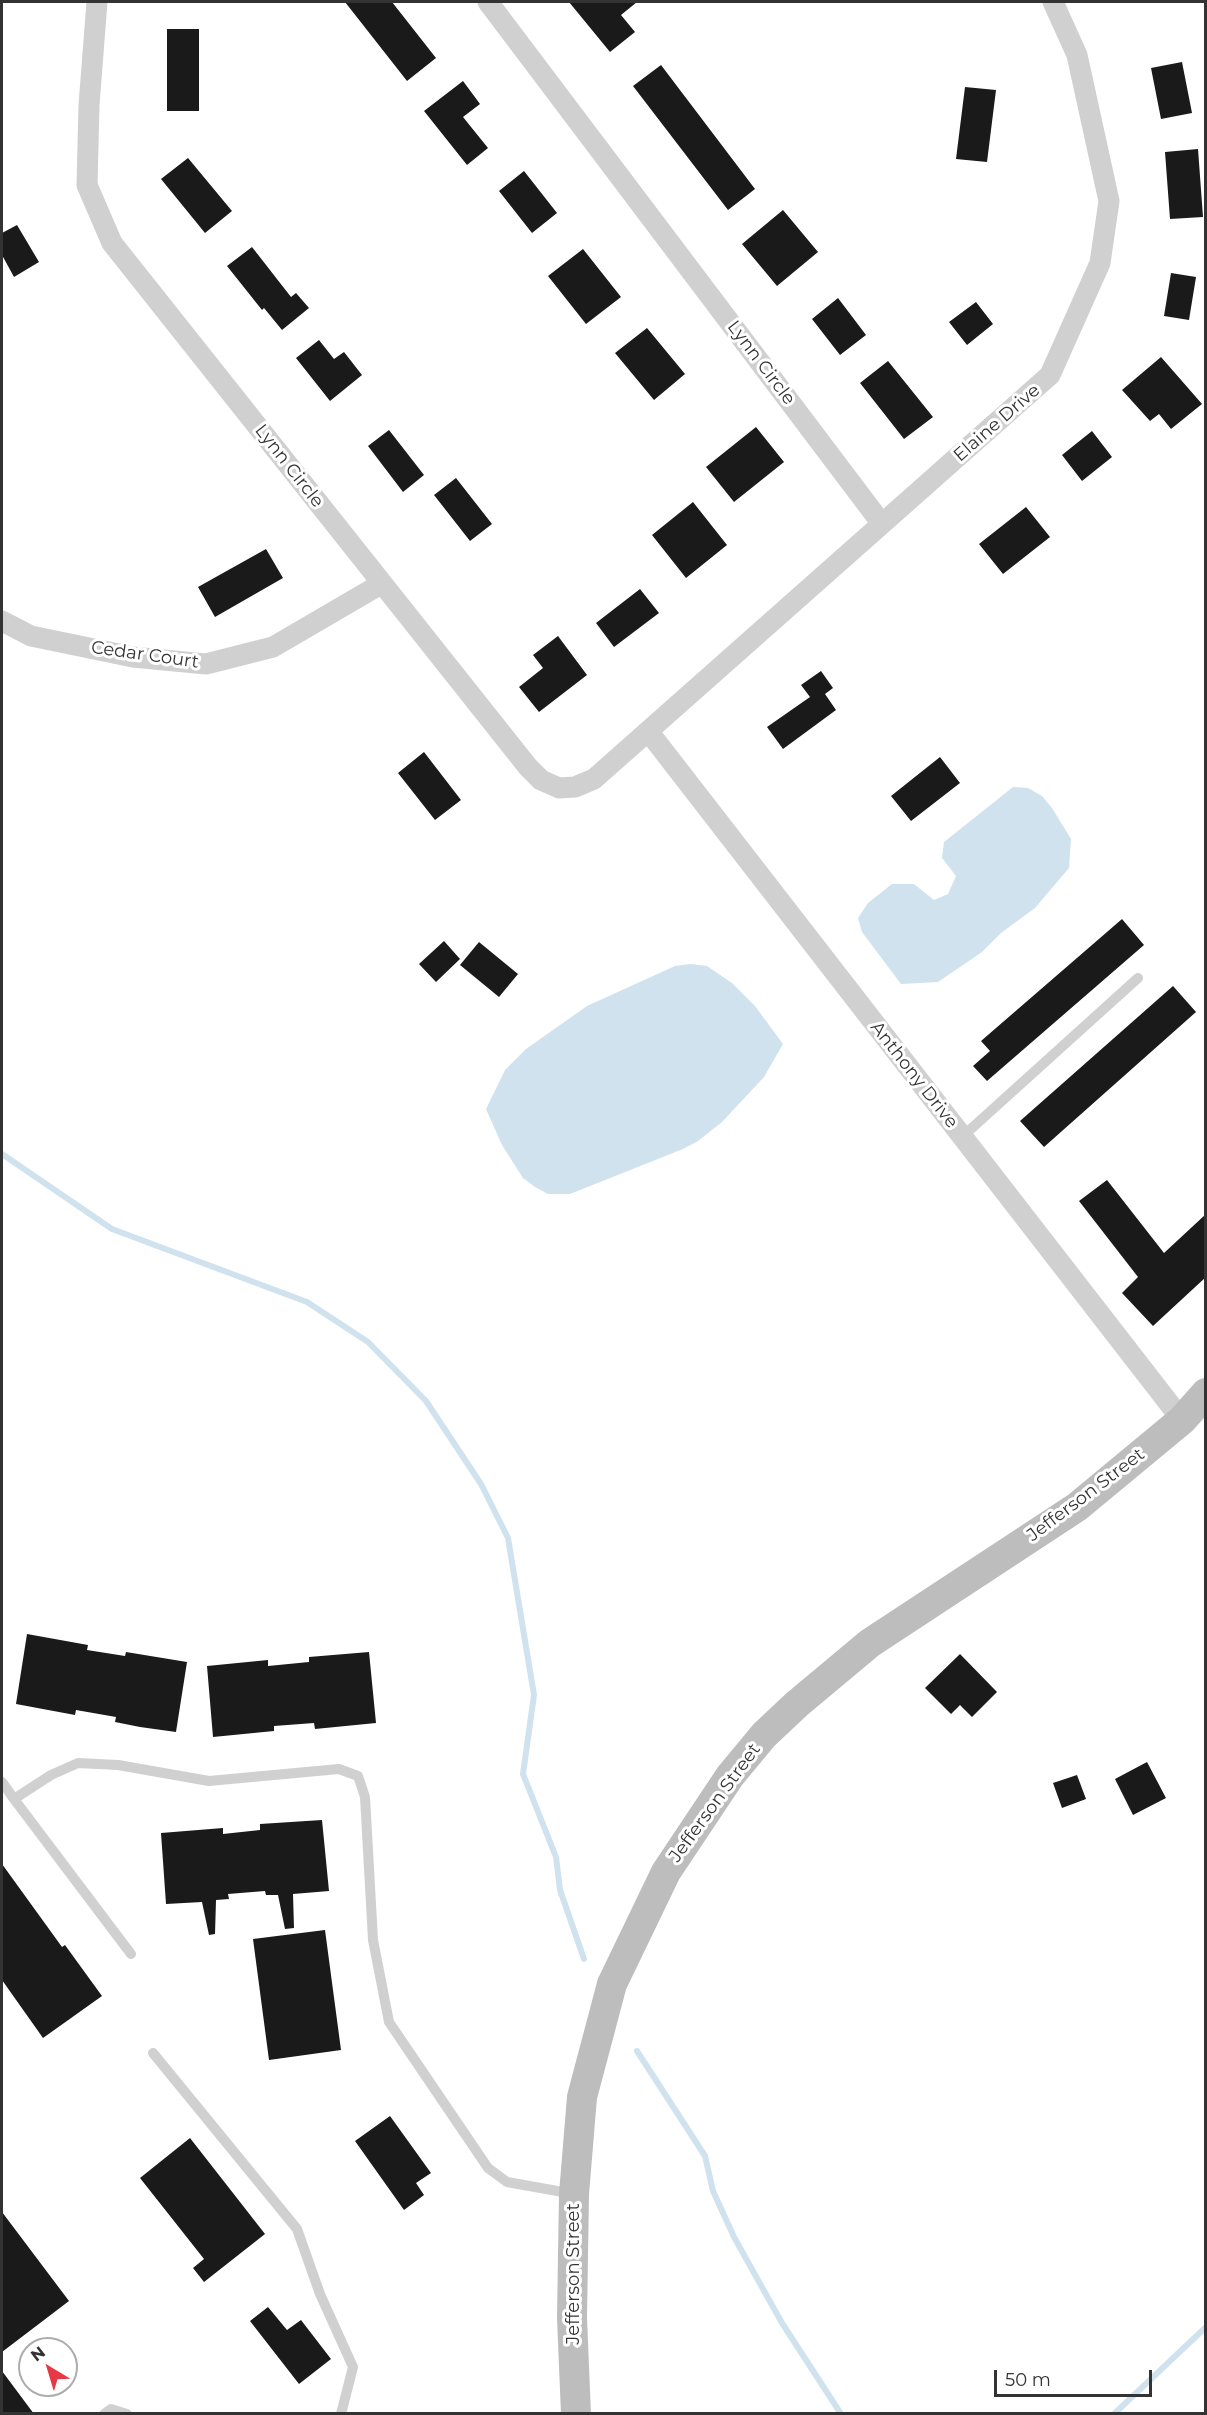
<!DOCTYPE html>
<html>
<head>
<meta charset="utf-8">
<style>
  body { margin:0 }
  #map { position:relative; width:1207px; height:2415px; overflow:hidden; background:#fff; font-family:Montserrat,sans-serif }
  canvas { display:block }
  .frame { position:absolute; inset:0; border:3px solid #333; pointer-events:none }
  .north { position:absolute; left:18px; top:2337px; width:60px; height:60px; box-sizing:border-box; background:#fff; border:2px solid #adadad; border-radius:50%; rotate:322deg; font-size:16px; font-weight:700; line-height:24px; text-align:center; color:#333 }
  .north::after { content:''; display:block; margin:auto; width:21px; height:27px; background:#e63946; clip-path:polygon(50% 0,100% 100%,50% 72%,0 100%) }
  .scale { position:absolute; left:994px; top:2370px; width:158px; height:27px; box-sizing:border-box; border:3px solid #333; border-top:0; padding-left:8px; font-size:18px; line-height:21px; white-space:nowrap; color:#333; -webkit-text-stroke:4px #fff; paint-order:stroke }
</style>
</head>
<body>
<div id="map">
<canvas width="1207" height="2415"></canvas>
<div class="frame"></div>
<div class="north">N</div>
<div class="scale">50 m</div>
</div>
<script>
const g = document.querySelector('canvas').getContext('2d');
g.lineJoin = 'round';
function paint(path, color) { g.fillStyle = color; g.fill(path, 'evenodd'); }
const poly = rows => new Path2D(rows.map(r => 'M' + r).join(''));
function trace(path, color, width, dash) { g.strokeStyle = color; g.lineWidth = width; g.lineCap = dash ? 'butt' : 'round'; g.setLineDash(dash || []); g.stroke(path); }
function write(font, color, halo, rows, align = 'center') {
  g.font = font + ' Montserrat,sans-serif'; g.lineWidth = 6; g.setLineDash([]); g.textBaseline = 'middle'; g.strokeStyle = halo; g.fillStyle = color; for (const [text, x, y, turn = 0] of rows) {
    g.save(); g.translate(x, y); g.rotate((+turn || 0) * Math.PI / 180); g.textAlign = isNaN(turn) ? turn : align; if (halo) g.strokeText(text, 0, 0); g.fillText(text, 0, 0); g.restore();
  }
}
paint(poly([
  [1013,787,1028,788,1042,796,1052,808,1071,839,1069,868,1035,908,1001,933,982,952,938,982,901,984,862,932,858,918,868,903,892,884,914,884,934,900,948,894,956,876,942,858,944,842],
  [691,964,707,966,732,983,755,1006,783,1044,764,1077,722,1122,698,1141,683,1149,570,1194,548,1194,535,1187,523,1178,502,1145,486,1109,505,1070,526,1049,587,1006,675,966]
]), '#cfe2ee');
trace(poly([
  [2,1154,112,1229,307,1302,368,1342,426,1401,481,1484,508,1538,534,1695,523,1774,556,1857,560,1890,584,1959],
  [637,2051,705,2156,713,2191,734,2237,782,2323,841,2414],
  [1114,2414,1206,2327]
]), '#cfe2ee', 6);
paint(poly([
  [345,2,392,2,436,58,407,81],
  [569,2,637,2,621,15,635,32,610,52],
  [167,29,199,29,199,111,167,111],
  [1182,62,1192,113,1161,119,1151,68],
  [661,65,755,189,728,210,633,86],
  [463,81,480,104,463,117,488,148,467,165,424,111],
  [965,87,996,90,987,162,956,159],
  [1198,149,1203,217,1170,219,1165,152],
  [188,158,232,211,205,233,161,179],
  [524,171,557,213,532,233,499,191],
  [783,210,818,252,777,286,742,244],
  [17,225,39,262,14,277,2,255,2,233],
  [252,247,291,297,296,293,309,308,282,330,264,308,262,310,227,266],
  [583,249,621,297,586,324,548,276],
  [1171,273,1196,277,1189,320,1164,316],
  [838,298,866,335,840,355,812,319],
  [976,302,993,324,967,345,949,322],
  [647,328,685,374,654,400,615,353],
  [319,340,334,359,344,352,362,375,330,401,296,358],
  [1161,357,1202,404,1171,429,1159,414,1150,421,1122,390],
  [888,361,933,417,904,439,860,383],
  [756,427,784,462,734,502,706,467],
  [389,430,424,475,403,492,368,446],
  [1092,431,1112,457,1082,481,1062,455],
  [456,478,492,524,470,541,434,495],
  [693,502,727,545,686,578,652,535],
  [1026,507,1050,537,1003,574,979,544],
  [266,549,283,578,215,617,198,587],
  [640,589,659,613,614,647,596,623],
  [558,636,587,675,539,712,519,687,543,668,533,655],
  [821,671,833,688,825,694,836,710,783,749,767,727,810,697,801,685],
  [424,752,461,800,435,820,398,773],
  [940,757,960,783,911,821,891,796],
  [1122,919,1144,945,987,1081,973,1066,990,1051,981,1041],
  [444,941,460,959,436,982,419,964],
  [479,942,518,974,499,997,460,965],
  [1173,986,1196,1012,1044,1147,1020,1121],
  [1107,1180,1164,1253,1206,1214,1206,1277,1153,1326,1122,1293,1138,1277,1079,1201],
  [27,1634,88,1645,87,1650,125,1656,126,1652,187,1662,176,1732,140,1727,115,1722,116,1717,76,1710,75,1715,16,1704],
  [369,1652,376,1723,315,1729,314,1723,274,1726,274,1731,213,1737,207,1666,268,1660,268,1666,309,1662,309,1657],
  [960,1654,997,1692,972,1717,960,1705,951,1714,925,1688],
  [1147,1762,1166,1798,1133,1815,1115,1779],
  [1077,1775,1086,1799,1062,1808,1053,1783],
  [322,1820,329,1891,293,1894,294,1928,285,1929,278,1895,266,1895,265,1891,228,1894,229,1899,216,1900,215,1934,209,1935,202,1902,166,1904,161,1833,223,1828,223,1834,260,1830,260,1824],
  [2,1864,62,1947,65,1945,102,1996,43,2038,2,1980],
  [325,1930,341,2050,269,2060,253,1939],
  [390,2116,431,2173,416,2183,424,2195,404,2210,355,2141],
  [190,2138,265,2234,204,2282,193,2268,204,2259,140,2178],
  [2,2212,69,2301,2,2352],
  [268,2307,287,2330,301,2320,331,2359,299,2384,250,2321],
  [2,2371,34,2414,2,2414]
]), '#1a1a1a');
trace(poly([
  [962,1137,1138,978],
  [2,1782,14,1799,51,1775,78,1763,118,1765,209,1781,339,1769,358,1776,365,1797,373,1940,389,2022,488,2168,507,2182,574,2194],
  [14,1799,131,1954],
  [153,2053,297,2229,320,2294,353,2367,341,2414],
  [104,2414,111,2409,127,2414]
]), '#d0d0d0', 10);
trace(poly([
  [97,2,89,105,87,185,112,243,528,767,541,780,559,788,575,787,594,779,1050,375,1100,263,1109,201,1077,55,1053,2],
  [488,2,882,524],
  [2,621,31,636,133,657,206,664,273,647,381,584],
  [648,731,1182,1420]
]), '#d0d0d0', 21);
trace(poly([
  [576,2414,572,2318,574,2194,582,2097,612,1984,666,1872,730,1776,764,1735,797,1704,870,1643,1077,1507,1182,1420,1206,1393]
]), '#bdbdbd', 30);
write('18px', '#333', '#fff', [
  ["Lynn Circle",761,363,53],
  ["Elaine Drive",997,423,-41],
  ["Lynn Circle",289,466,52],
  ["Cedar Court",145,655,8],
  ["Anthony Drive",914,1075,52],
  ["Jefferson Street",1086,1495,-37],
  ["Jefferson Street",715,1803,-54],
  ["Jefferson Street",574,2274,-90]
]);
</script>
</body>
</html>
